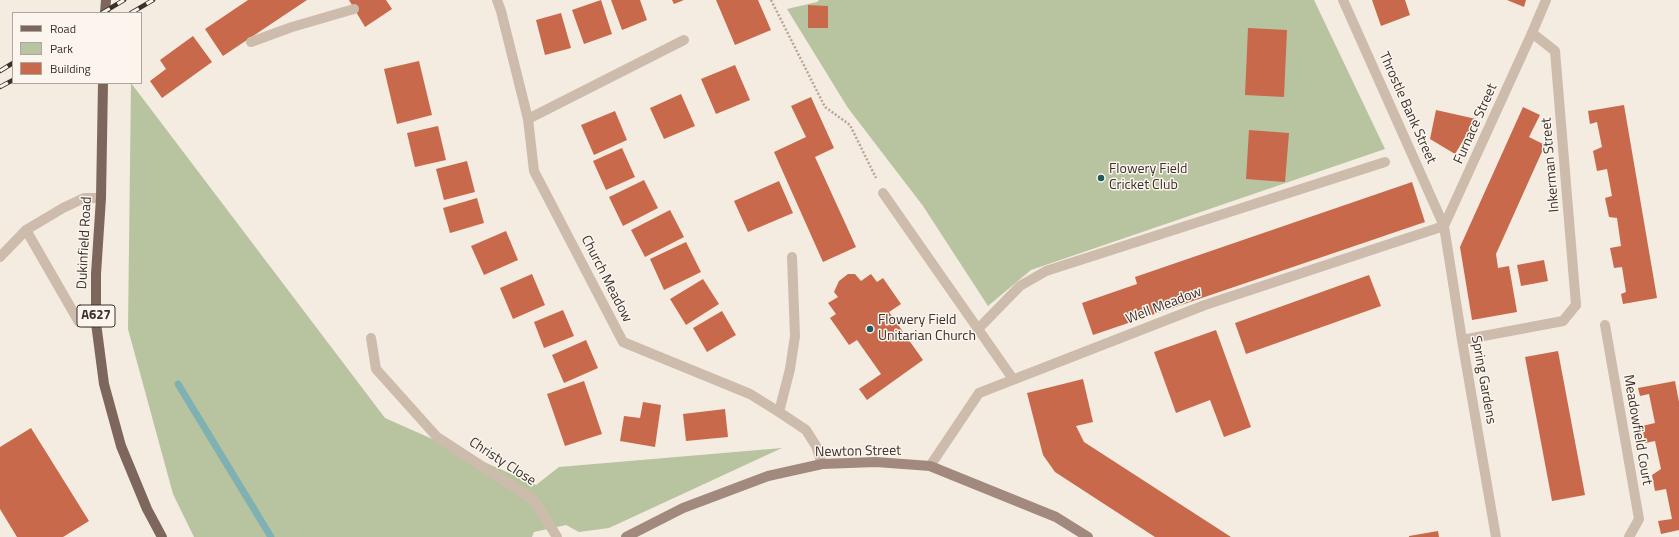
<!DOCTYPE html>
<html>
<head>
<meta charset="utf-8">
<style>
  body { margin:0 }
  #map { position:relative; width:1679px; height:537px; overflow:hidden; background:#f4ebe1; font-family:"Titillium Web",sans-serif }
  canvas { display:block }
  .legend { position:absolute; left:12px; top:12px; width:130px; height:72px; box-sizing:border-box; background:#fbf5ee; border:1px solid #aea6a0; margin:0; padding:5px 7px; list-style:none; font-size:12px; color:#3b302b }
  .legend li { display:flex; align-items:center; gap:8px; height:20px }
  .legend b { width:20px; border:1px solid #aea6a0 }
</style>
</head>
<body>
<div id="map">
<canvas width="1679" height="537"></canvas>
<ul class="legend">
<li><b style="height:5px;background:#7d675c"></b>Road</li>
<li><b style="height:11px;background:#b8c4a0"></b>Park</li>
<li><b style="height:11px;background:#c8694b"></b>Building</li>
</ul>
</div>
<script>
const g = document.querySelector('canvas').getContext('2d');
g.lineJoin = 'round';
function paint(path, color) { g.fillStyle = color; g.fill(path, 'evenodd'); }
const poly = rows => new Path2D(rows.map(r => 'M' + r).join(''));
function trace(path, color, width, dash) { g.strokeStyle = color; g.lineWidth = width; g.lineCap = dash ? 'butt' : 'round'; g.setLineDash(dash || []); g.stroke(path); }
function write(font, color, halo, rows, align = 'center') {
  g.font = font + ' "Titillium Web",sans-serif'; g.lineWidth = 3; g.setLineDash([]); g.textBaseline = 'middle'; g.strokeStyle = halo; g.fillStyle = color; for (const [text, x, y, turn = 0] of rows) {
    g.save(); g.translate(x, y); g.rotate((+turn || 0) * Math.PI / 180); g.textAlign = isNaN(turn) ? turn : align; if (halo) g.strokeText(text, 0, 0); g.fillText(text, 0, 0); g.restore();
  }
}
paint(poly([
  [819,0,1314,0,1385,149,1031,270,988,306,923,206,848,108,787,9,817,2],
  [131,83,385,418,536,485,559,467,782,448,609,528,579,532,566,525,534,532,532,537,194,537,173,494,128,329]
]), '#b8c4a0');
trace(poly([
  [178,384,271,537]
]), '#7fb0b2', 7);
paint(poly([
  [248,0,307,0,223,56,205,29],
  [349,0,386,0,392,9,365,27],
  [601,0,612,34,584,44,572,10],
  [611,0,640,0,647,20,622,30],
  [672,0,684,0,674,4],
  [716,0,758,0,771,30,735,45],
  [1372,0,1405,0,1410,15,1381,26],
  [1507,0,1526,0,1524,7],
  [808,5,828,6,828,28,808,28],
  [561,13,571,48,545,55,536,20],
  [1248,28,1287,30,1284,97,1245,95],
  [193,36,212,62,162,98,150,81,166,69,160,60],
  [419,61,432,115,397,124,384,69],
  [735,65,750,100,716,114,701,79],
  [681,94,695,126,664,139,650,108],
  [811,97,834,148,815,157,856,247,823,262,774,152,806,137,791,106],
  [1624,105,1657,298,1623,304,1621,294,1626,292,1622,267,1614,268,1610,248,1621,246,1617,218,1609,217,1605,198,1612,196,1607,169,1597,171,1593,151,1602,147,1597,122,1590,124,1588,111],
  [1523,107,1540,115,1529,137,1545,145,1496,254,1498,268,1509,266,1517,312,1472,320,1460,247],
  [1436,110,1476,119,1455,154,1430,139],
  [615,111,627,140,594,155,581,125],
  [438,126,446,160,415,167,407,133],
  [1249,130,1289,133,1285,182,1246,179],
  [622,148,635,177,606,190,593,161],
  [467,161,475,192,444,200,436,169],
  [644,180,658,208,623,226,609,197],
  [779,181,793,213,748,232,734,201],
  [1412,182,1425,222,1093,335,1082,303,1137,284,1135,277],
  [477,198,484,223,450,233,443,208],
  [670,210,684,237,645,257,631,230],
  [506,231,518,260,484,275,471,246],
  [686,242,701,272,664,290,650,259],
  [1544,260,1548,281,1521,286,1517,265],
  [532,274,545,305,513,319,500,288],
  [848,274,855,274,861,281,871,274,877,282,883,278,901,304,889,312,923,360,867,400,859,389,881,374,857,340,849,345,830,318,836,314,828,303,838,297,834,292,839,281],
  [1369,275,1381,306,1246,354,1235,323],
  [703,279,719,304,686,325,670,299],
  [563,310,574,336,544,348,534,322],
  [722,311,736,335,707,352,693,328],
  [1216,330,1251,427,1224,437,1210,400,1176,413,1154,352],
  [586,340,598,368,564,383,552,355],
  [1558,351,1585,495,1552,501,1525,357],
  [1083,379,1093,422,1076,426,1084,442,1231,537,1155,537,1055,472,1043,455,1027,393],
  [584,381,602,434,565,446,547,394],
  [1675,381,1679,402,1679,530,1661,534,1658,521,1672,519,1666,489,1655,491,1652,475,1661,469,1655,441,1645,443,1642,426,1655,423,1649,394,1640,396,1638,388],
  [643,402,661,405,655,447,620,441,624,416,640,418],
  [725,409,728,437,686,441,683,414],
  [31,428,89,521,63,537,17,537,0,509,0,447],
  [1438,531,1439,537,1409,537,1409,536]
]), '#c8694b');
trace(poly([
  [771,0,825,107,850,125,876,178]
]), '#b9a596', 2.5, [2, 2]);
trace(poly([
  [1532,33,1555,51,1576,305],
  [251,42,292,27,354,9],
  [883,193,1013,379],
  [26,230,79,322,96,323],
  [978,329,1020,286,1046,271,1385,162],
  [779,412,790,369,795,336,792,257]
]), '#cdbbac', 10);
trace(poly([
  [497,0,501,11,528,119,534,171,623,342,750,394,779,412,806,430,816,446,822,464],
  [1343,0,1444,226,1462,340,1496,537],
  [528,119,684,40],
  [1444,226,1532,33,1546,0],
  [0,257,26,230,63,208,84,198,101,198],
  [1605,325,1639,519,1629,537],
  [371,338,376,369,437,437,534,500,557,537],
  [1462,340,1563,321,1576,305],
  [930,466,979,393,1205,305,1444,226]
]), '#cdbbac', 10);
trace(poly([
  [626,537,683,508,768,476,822,464,876,462,930,466,1056,517,1088,537]
]), '#a18a7d', 10);
trace(poly([
  [105,13,106,0],
  [103,83,101,198,96,274,96,323,104,384,121,446,147,509,162,537]
]), '#7d675c', 10);
const rail = poly([
  [102,13,124,0],
  [131,13,153,0],
  [0,71,13,63],
  [0,87,13,80]
]);
trace(rail, '#3b302b', 4.5);
trace(rail, '#fbf5ee', 3, [9]);
for (const [x, y, r, color] of [
  [1101,178,4,"#1f5a5e"],
  [870,329,4,"#1f5a5e"]
]) { const dot = new Path2D(); dot.arc(x, y, r, 0, 2 * Math.PI); g.fillStyle = color; g.fill(dot); trace(dot, '#fbf5ee', 1.5); }
for (const [x, y, w] of [
  [96,316,38]
]) { const box = new Path2D(); box.roundRect(x - w / 2, y - 11, w, 22, 3); g.fillStyle = '#fbf5ee'; g.fill(box); trace(box, '#3b302b', 1); }
write('bold 13px', '#3b302b', null, [
  ["A627",96,316]
]);
write('14px', '#3b302b', '#fbf5ee', [
  ["Throstle Bank Street",1407,108,66],
  ["Furnace Street",1476,124,-66],
  ["Inkerman Street",1551,165,-95],
  ["Dukinfield Road",85,243,-87],
  ["Church Meadow",606,279,63],
  ["Well Meadow",1164,306,-21],
  ["Spring Gardens",1483,380,80],
  ["Meadowfield Court",1637,430,80],
  ["Newton Street",858,452,-1],
  ["Christy Close",502,462,33]
]);
write('14px', '#3b302b', '#fbf5ee', [
  ["Flowery Field",1109,170],
  ["Cricket Club",1109,186],
  ["Flowery Field",878,321],
  ["Unitarian Church",878,337]
], 'left');
</script>
</body>
</html>
